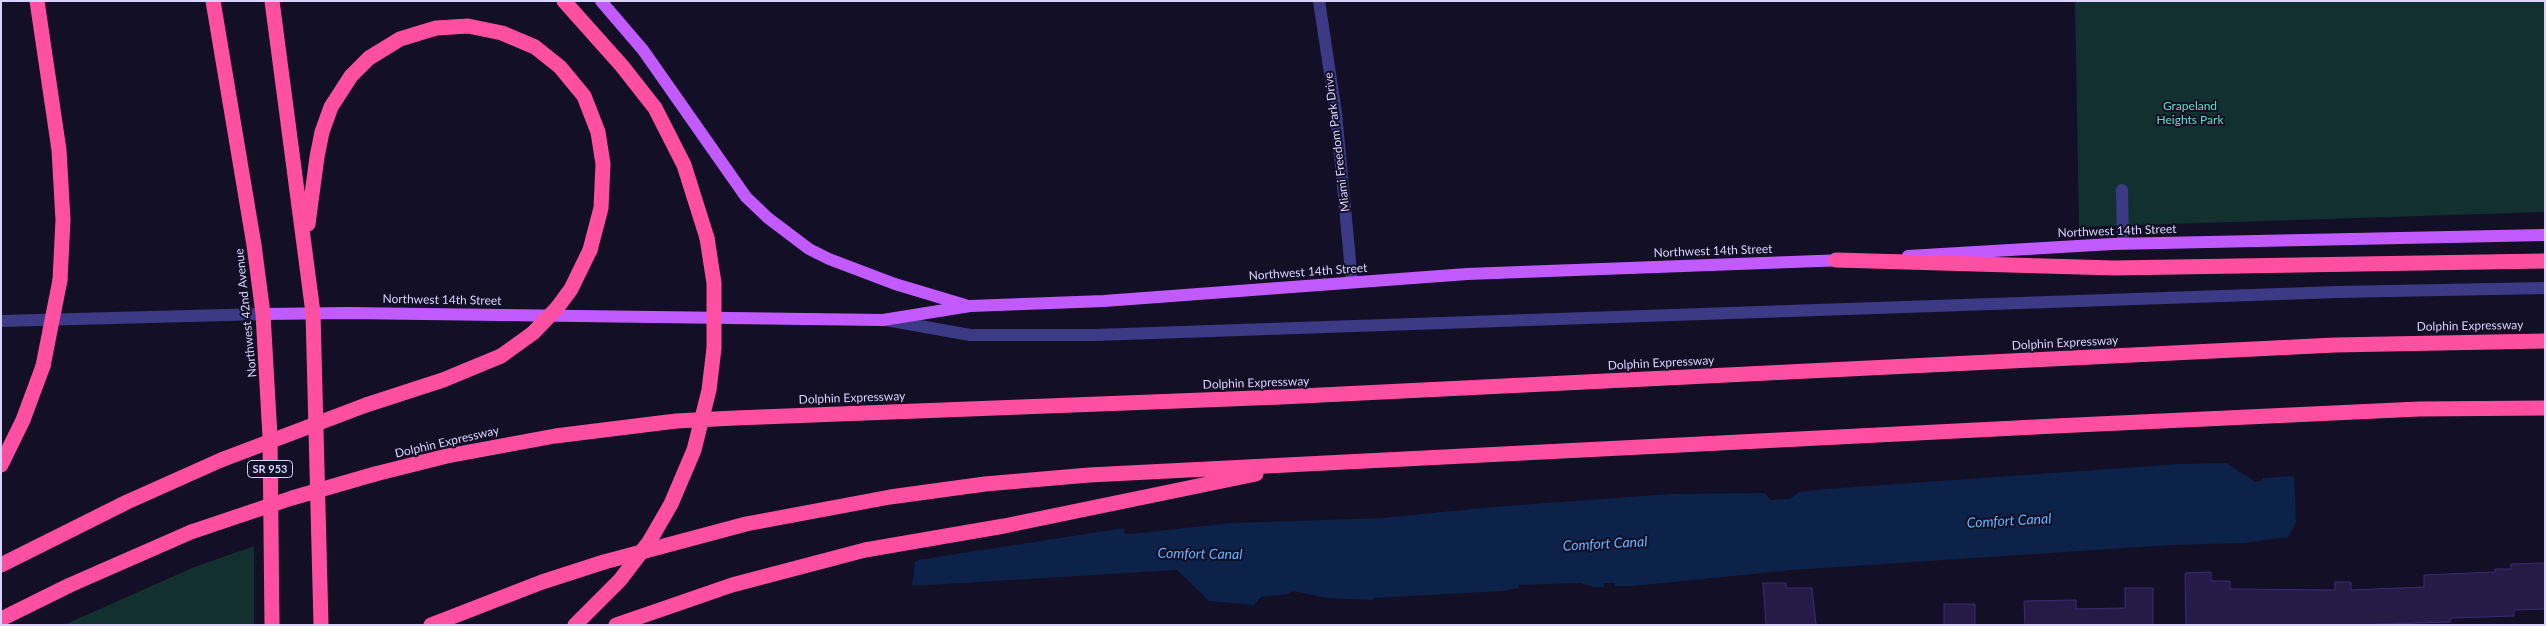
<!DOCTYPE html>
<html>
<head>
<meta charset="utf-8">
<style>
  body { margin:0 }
  #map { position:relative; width:2546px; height:626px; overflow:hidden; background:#130f26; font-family:Lato,sans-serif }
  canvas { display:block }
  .frame { position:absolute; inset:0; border:2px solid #d9d4ff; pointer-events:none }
</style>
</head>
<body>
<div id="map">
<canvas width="2546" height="626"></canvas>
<div class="frame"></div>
</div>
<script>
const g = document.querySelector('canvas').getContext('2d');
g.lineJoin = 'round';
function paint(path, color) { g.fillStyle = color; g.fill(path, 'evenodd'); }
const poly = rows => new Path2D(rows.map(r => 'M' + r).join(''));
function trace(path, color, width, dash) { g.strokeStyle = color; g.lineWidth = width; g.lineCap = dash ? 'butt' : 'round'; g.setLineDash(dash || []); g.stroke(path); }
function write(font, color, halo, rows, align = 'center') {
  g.font = font + ' Lato,sans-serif'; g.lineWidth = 4; g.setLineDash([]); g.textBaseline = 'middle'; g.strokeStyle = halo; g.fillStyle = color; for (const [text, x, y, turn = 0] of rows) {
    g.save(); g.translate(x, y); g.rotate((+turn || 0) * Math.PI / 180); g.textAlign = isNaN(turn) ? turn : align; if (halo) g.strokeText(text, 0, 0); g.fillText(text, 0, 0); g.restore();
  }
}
paint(poly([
  [2075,1,2545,1,2545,212,2079,227],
  [254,546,254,625,64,625,192,568]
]), '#12302f');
paint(poly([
  [2226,463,2256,482,2261,481,2263,478,2294,476,2296,522,2288,537,2244,543,2172,545,1792,570,1633,586,1615,586,1615,583,1604,583,1604,587,1593,587,1581,583,1519,585,1519,588,1503,591,1373,598,1372,600,1326,598,1293,591,1288,594,1261,597,1254,605,1209,601,1177,570,912,586,915,562,918,560,1124,528,1124,533,1131,534,1231,523,1383,518,1492,507,1670,494,1762,493,1766,494,1770,500,1790,499,1799,492,1826,489,2180,464]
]), '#0c2248');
const building = poly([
  [2545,563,2545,609,2514,610,2514,616,2450,618,2450,622,2352,625,2186,625,2185,573,2211,572,2211,581,2230,581,2230,589,2335,590,2335,582,2351,582,2351,590,2424,587,2424,575,2496,572,2495,569,2511,569,2511,564,2545,563],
  [1763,583,1786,583,1786,588,1812,588,1816,625,1766,625,1763,583],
  [2125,588,2153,588,2153,625,2025,625,2024,601,2076,600,2076,609,2125,608,2125,588],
  [1944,604,1975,604,1975,625,1944,625,1944,604]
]);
paint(building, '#241b47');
trace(building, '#3b2d73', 1);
trace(poly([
  [1319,1,1336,113,1352,282],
  [2122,190,2123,243],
  [886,320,970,335,1095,335,2338,292,2545,288],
  [1,321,263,314]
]), '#3d3a85', 12);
trace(poly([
  [601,1,643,50,746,197,768,218,809,249,829,259,895,284,965,305],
  [1908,256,2112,244,2545,235],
  [263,314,348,313,883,320,970,306,1104,301,1467,274,1845,260]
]), '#c25bff', 12);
trace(poly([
  [37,1,59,150,63,220,60,280],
  [213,1,254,245,263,314,270,437,272,625],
  [272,1,313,313,321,625],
  [564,1,622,66,655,108,684,165,707,238],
  [308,224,317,157,322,132,331,107,351,76,369,58,400,39,436,28,468,26,502,33,535,47,560,67,584,96,598,132,603,164,601,208,590,250],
  [1836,260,2114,268,2545,261],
  [366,405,443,380,501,356],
  [1,465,23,420,43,366],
  [375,474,447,456,555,436,676,421,735,418,1281,397,2335,345,2545,341],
  [1,565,127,502,221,460],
  [1,619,70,585,191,532],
  [431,625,542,582,604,562,746,524,890,497,985,484,1089,475,2055,426,2419,409,2545,408],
  [616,625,732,585,865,550,1004,526,1256,474]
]), '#ff4fa3', 15);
trace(poly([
  [501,356,533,333,557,308,571,289,590,250],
  [43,366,60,280],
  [221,460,366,405],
  [191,532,292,498,375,474],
  [575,625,620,580,649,542,671,504,694,450,709,390,714,348,714,283,707,238]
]), '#ff4fa3', 15);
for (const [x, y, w] of [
  [270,469,45]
]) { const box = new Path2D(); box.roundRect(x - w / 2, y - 8.5, w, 17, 4); g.fillStyle = '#130f26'; g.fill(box); trace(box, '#d9d4ff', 1); }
write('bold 11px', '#d9d4ff', null, [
  ["SR 953",270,469]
]);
write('12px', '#5fe0c0', '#130f26', [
  ["Grapeland",2190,106],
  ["Heights Park",2190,120]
]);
write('12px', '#d9d4ff', '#130f26', [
  ["Miami Freedom Park Drive",1337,142,-97],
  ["Northwest 14th Street",2117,231,-2],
  ["Northwest 14th Street",1713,251,-2],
  ["Northwest 14th Street",1308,272,-4],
  ["Northwest 14th Street",442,300,1],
  ["Northwest 42nd Avenue",246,313,-96],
  ["Dolphin Expressway",2470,326,-1],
  ["Dolphin Expressway",2065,343,-3],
  ["Dolphin Expressway",1661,363,-3],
  ["Dolphin Expressway",1256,383,-2],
  ["Dolphin Expressway",852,398,-2],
  ["Dolphin Expressway",447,442,-13]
]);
write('italic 14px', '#62b6ff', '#130f26', [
  ["Comfort Canal",2009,521,-3],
  ["Comfort Canal",1605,544,-3],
  ["Comfort Canal",1200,554,1]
]);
</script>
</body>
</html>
